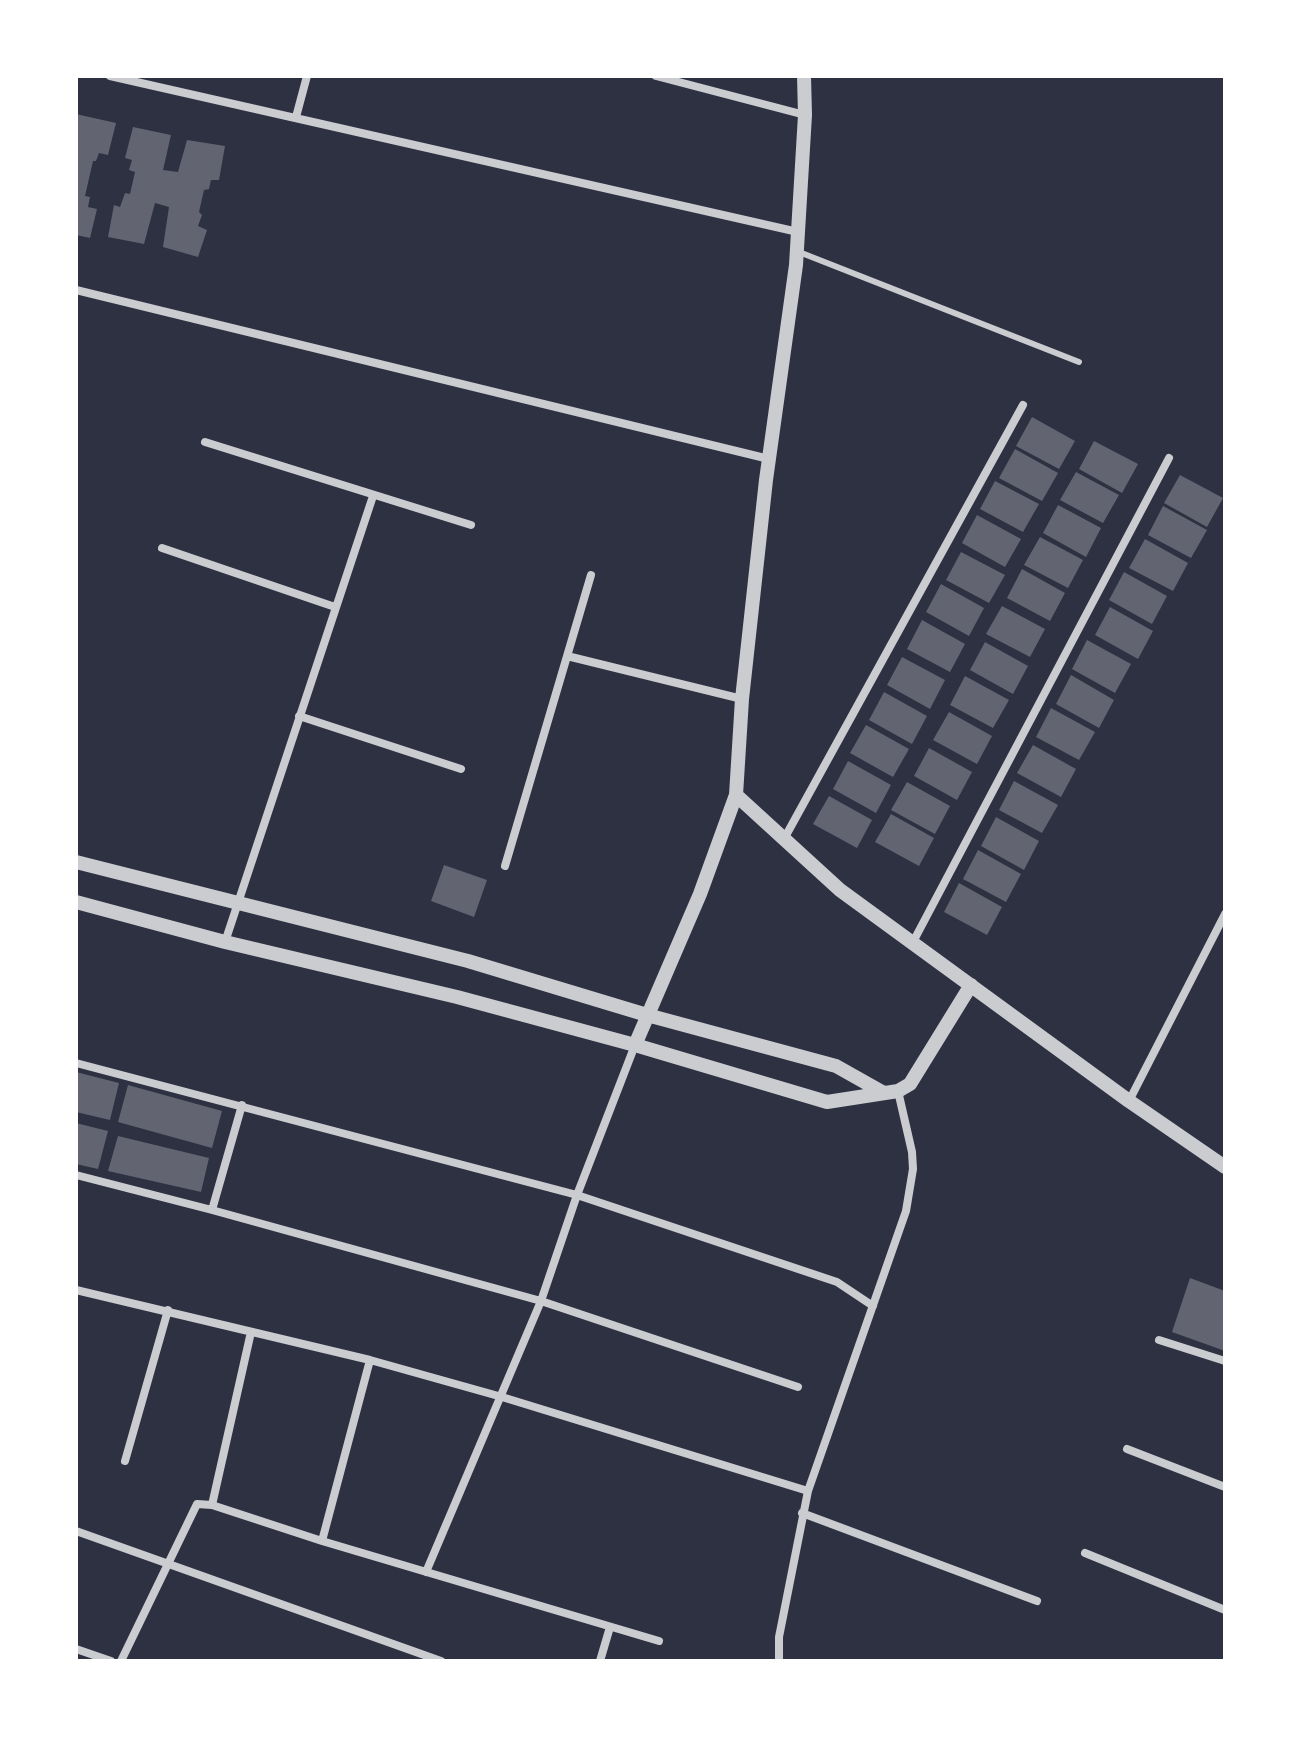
<!DOCTYPE html>
<html>
<head>
<meta charset="utf-8">
<style>
  body { margin:0 }
  #map { position:relative; width:1301px; height:1737px; overflow:hidden; background:#2d3142; font-family:"IBM Plex Serif",serif }
  canvas { display:block }
  .frame { position:absolute; inset:0; border:78px solid #fff; pointer-events:none }
</style>
</head>
<body>
<div id="map">
<canvas width="1301" height="1737"></canvas>
<div class="frame"></div>
</div>
<script>
const g = document.querySelector('canvas').getContext('2d');
g.lineJoin = 'round';
function paint(path, color) { g.fillStyle = color; g.fill(path, 'evenodd'); }
const poly = rows => new Path2D(rows.map(r => 'M' + r).join(''));
function trace(path, color, width, dash) { g.strokeStyle = color; g.lineWidth = width; g.lineCap = dash ? 'butt' : 'round'; g.setLineDash(dash || []); g.stroke(path); }
paint(poly([
  [76,114,116,123,108,155,99,153,96,161,93,161,85,196,90,197,88,207,97,209,90,238,76,235],
  [133,127,171,135,163,170,178,172,187,140,225,146,219,180,211,180,209,189,204,190,199,212,202,215,198,226,207,230,198,257,163,247,169,207,155,203,144,244,108,237,114,205,120,207,125,193,130,194,135,172,129,170,132,160,125,158],
  [1032,417,1075,441,1059,469,1016,446],
  [1094,441,1138,464,1122,493,1079,469],
  [1015,449,1058,473,1042,501,999,478],
  [1076,472,1119,495,1103,523,1060,500],
  [1180,475,1223,498,1207,527,1164,503],
  [995,481,1039,504,1023,532,980,509],
  [1058,505,1101,528,1086,557,1043,533],
  [1163,506,1207,530,1191,558,1148,535],
  [977,515,1021,539,1005,567,962,543],
  [1040,537,1083,560,1068,588,1024,565],
  [1145,539,1188,563,1173,591,1129,568],
  [961,552,1005,575,989,603,946,580],
  [1022,569,1065,593,1050,621,1007,598],
  [1124,572,1167,596,1152,624,1109,600],
  [941,584,984,608,969,636,926,612],
  [1002,606,1045,629,1030,657,986,634],
  [1110,607,1153,631,1138,659,1095,635],
  [922,620,965,644,950,672,907,649],
  [1087,640,1131,664,1115,693,1072,669],
  [985,642,1028,666,1013,694,970,670],
  [902,657,945,680,930,709,887,685],
  [1071,675,1114,700,1099,728,1056,704],
  [965,676,1009,700,993,728,950,705],
  [884,692,927,716,912,744,869,720],
  [1051,708,1095,732,1079,760,1036,737],
  [949,712,992,736,977,764,933,740],
  [866,725,909,749,893,777,850,753],
  [1033,745,1076,769,1061,797,1017,773],
  [929,748,972,772,957,800,914,776],
  [848,761,891,785,876,813,833,789],
  [1014,781,1058,805,1042,833,999,810],
  [907,782,950,806,935,834,891,810],
  [829,796,872,820,857,848,813,824],
  [891,814,934,838,919,866,875,842],
  [996,817,1039,841,1024,870,981,846],
  [978,850,1021,874,1006,902,963,879],
  [444,865,487,880,474,917,431,901],
  [959,883,1002,907,987,935,944,912],
  [76,1072,119,1083,110,1120,76,1112],
  [128,1085,222,1111,212,1148,118,1122],
  [76,1123,108,1131,98,1169,76,1164],
  [118,1136,209,1158,201,1192,108,1171],
  [1190,1278,1225,1291,1225,1351,1172,1332]
]), '#626471');
trace(poly([
  [799,252,1079,362]
]), '#caccd0', 6);
trace(poly([
  [110,76,798,232],
  [656,76,805,115],
  [296,117,307,76],
  [76,290,769,459],
  [205,442,471,525],
  [162,548,335,607],
  [567,656,742,699],
  [299,716,461,769],
  [784,839,1023,405],
  [505,866,591,575],
  [225,942,373,496],
  [913,942,1169,458],
  [76,1063,577,1195,837,1282,873,1306],
  [1129,1101,1225,914],
  [76,1175,212,1210,541,1301,798,1387],
  [212,1210,242,1105],
  [76,1290,370,1360,502,1397,808,1491],
  [1159,1340,1225,1361],
  [1127,1449,1225,1487],
  [125,1461,168,1310],
  [212,1505,251,1332],
  [802,1513,1037,1601],
  [76,1531,441,1661],
  [322,1541,370,1360],
  [1085,1553,1225,1610],
  [426,1572,541,1301,577,1195,635,1045],
  [76,1649,111,1661],
  [121,1661,197,1504,212,1505,322,1541,659,1641],
  [600,1661,610,1627],
  [779,1661,779,1637,808,1491,906,1211,913,1169,912,1152,898,1091]
]), '#caccd0', 8);
trace(poly([
  [736,795,840,890,1129,1101,1225,1167],
  [76,862,468,961,647,1015,836,1066,884,1093],
  [76,902,225,942,457,997,635,1045,827,1102,898,1091,910,1084,971,985],
  [635,1045,700,894,736,795,742,699,766,480,796,265,805,115,804,76]
]), '#caccd0', 14);
</script>
</body>
</html>
